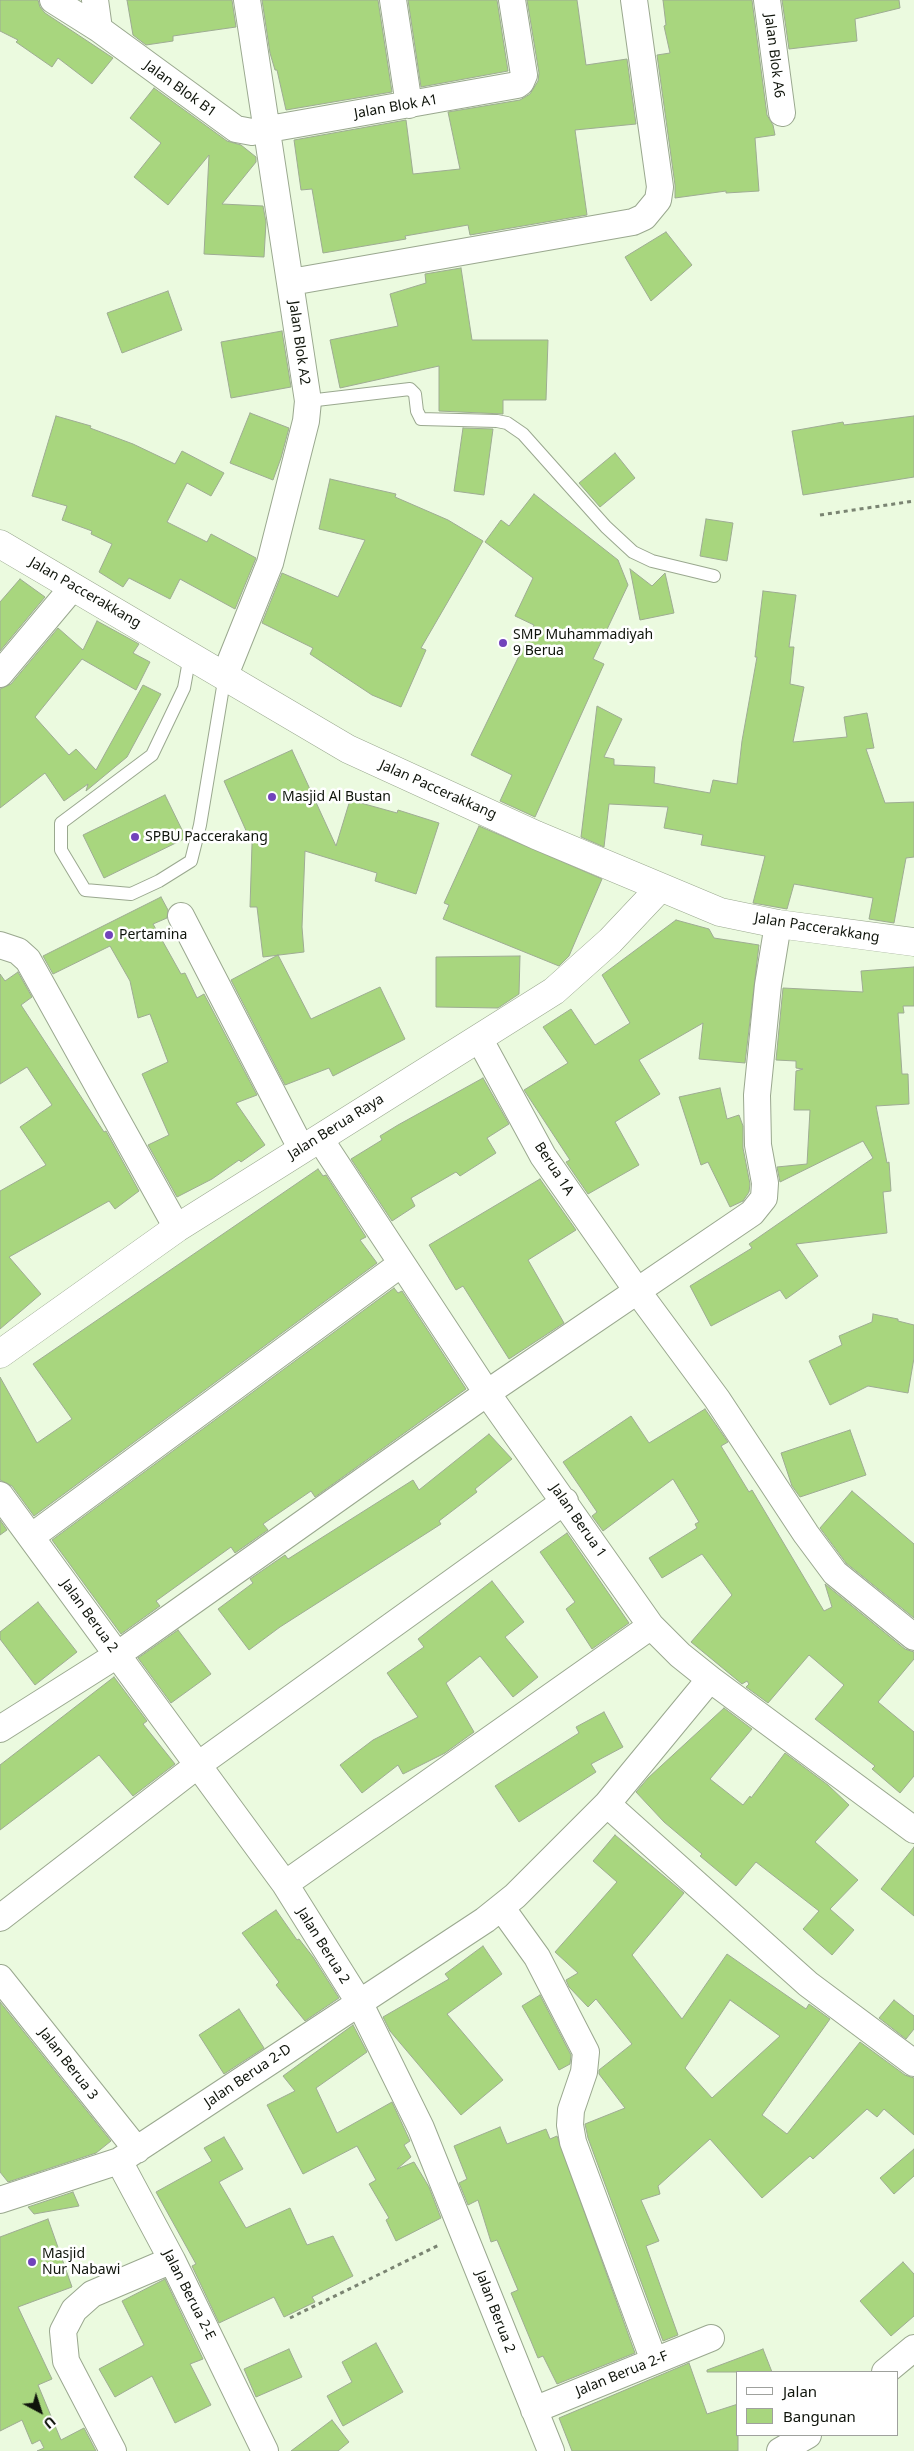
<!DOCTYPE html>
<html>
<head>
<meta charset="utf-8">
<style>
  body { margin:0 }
  #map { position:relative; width:914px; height:2451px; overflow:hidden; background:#ebfadf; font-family:"Noto Sans",sans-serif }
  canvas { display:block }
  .legend { position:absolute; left:736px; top:2371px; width:162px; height:65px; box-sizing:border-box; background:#fff; border:1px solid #9fa19d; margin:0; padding:6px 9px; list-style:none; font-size:15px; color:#0f140b }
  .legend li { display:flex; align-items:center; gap:10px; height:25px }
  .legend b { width:25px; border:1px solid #9fa19d }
  .north { position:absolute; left:15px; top:2386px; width:50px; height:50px; -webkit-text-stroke:4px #fff; paint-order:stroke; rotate:140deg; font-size:14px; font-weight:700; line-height:20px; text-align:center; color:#0f140b }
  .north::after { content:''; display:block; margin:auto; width:18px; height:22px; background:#0f140b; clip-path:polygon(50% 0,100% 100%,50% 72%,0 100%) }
</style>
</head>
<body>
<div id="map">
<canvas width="914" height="2451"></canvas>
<ul class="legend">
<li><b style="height:6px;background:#fff"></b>Jalan</li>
<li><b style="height:14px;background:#a8d67e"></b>Bangunan</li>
</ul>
<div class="north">U</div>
</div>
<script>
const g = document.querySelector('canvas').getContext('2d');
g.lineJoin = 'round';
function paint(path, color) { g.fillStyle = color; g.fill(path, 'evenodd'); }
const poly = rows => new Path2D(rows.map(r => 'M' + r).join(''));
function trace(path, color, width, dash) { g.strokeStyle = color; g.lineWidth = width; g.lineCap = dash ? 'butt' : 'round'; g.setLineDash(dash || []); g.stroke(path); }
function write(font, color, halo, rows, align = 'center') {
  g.font = font + ' "Noto Sans",sans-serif'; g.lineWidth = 5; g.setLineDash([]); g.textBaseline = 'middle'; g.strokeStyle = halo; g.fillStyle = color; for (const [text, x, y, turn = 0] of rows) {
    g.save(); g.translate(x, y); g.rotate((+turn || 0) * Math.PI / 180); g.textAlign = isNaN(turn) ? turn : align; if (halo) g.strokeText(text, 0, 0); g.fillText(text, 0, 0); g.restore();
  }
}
const building = poly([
  [0,0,38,0,40,7,45,13,113,58,92,84,58,58,52,67,16,42,18,40,0,31,0,0],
  [127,0,232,0,236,27,173,36,173,41,146,45,133,35,127,0],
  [262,0,378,0,392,92,286,110,277,70,275,70,270,53,262,0],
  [408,0,497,0,508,71,421,87,408,0],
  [527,0,577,0,586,65,627,59,636,124,575,130,587,215,470,235,468,225,405,236,406,239,323,253,312,189,301,190,294,140,406,120,413,174,460,169,448,112,520,100,530,94,538,81,539,73,527,0],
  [663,0,752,0,767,115,773,125,775,135,755,138,759,191,726,193,726,191,675,198,675,185,657,55,670,53,664,26,666,25,663,0],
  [782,0,899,0,900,8,855,19,857,41,789,49,782,0],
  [154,88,227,141,241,145,256,157,256,162,222,204,263,206,266,222,264,257,204,254,209,155,168,205,134,177,161,143,130,118,154,88],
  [666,232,692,265,651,301,625,257,666,232],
  [461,268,472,340,548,340,546,400,503,400,503,414,439,411,439,366,340,388,330,340,398,326,390,294,426,283,425,274,461,268],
  [168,291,182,330,122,353,107,313,168,291],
  [282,331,291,387,231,398,221,342,282,331],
  [250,413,289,428,281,458,273,480,230,463,250,413],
  [56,416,91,426,90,428,133,444,175,464,182,451,224,473,211,496,187,483,167,522,207,542,211,534,256,558,235,609,180,579,170,599,129,578,123,587,99,572,112,544,91,534,92,531,62,520,67,506,32,496,56,416],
  [914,416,914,477,803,495,792,431,843,422,844,425,914,416],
  [463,428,493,429,484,495,454,491,463,428],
  [615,453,635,478,600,507,579,483,615,453],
  [330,479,396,494,395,497,448,520,483,541,421,648,426,650,401,707,372,695,310,654,313,648,262,623,282,573,338,597,365,540,319,529,330,479],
  [534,494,618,560,628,585,593,659,604,664,535,817,500,801,512,775,471,755,534,625,515,616,533,578,485,542,501,520,509,526,534,494],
  [706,519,733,523,727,561,700,556,706,519],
  [630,569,652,586,665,573,674,613,640,620,630,569],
  [20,579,45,597,0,651,0,602,20,579],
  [763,591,796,595,789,647,794,647,790,684,804,687,793,742,847,737,844,717,867,713,874,748,866,749,885,803,914,802,914,857,906,858,894,923,869,919,873,898,794,884,787,909,753,903,765,856,701,845,703,835,664,828,668,807,609,804,604,847,581,837,597,706,622,719,604,757,614,759,614,765,655,767,654,783,710,793,713,780,737,784,742,741,757,657,755,657,763,591],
  [97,621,139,644,133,653,150,662,136,690,82,659,35,717,69,755,76,749,96,770,143,685,161,694,127,757,86,791,88,784,64,801,45,773,0,808,0,689,11,684,58,628,83,650,97,621],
  [292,750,336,846,350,800,397,813,398,810,439,823,416,894,375,881,377,873,305,851,302,927,304,952,263,957,257,907,250,907,252,844,224,781,292,750],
  [165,795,186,838,104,878,83,835,165,795],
  [479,826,602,879,569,956,559,966,443,919,449,905,444,903,479,826],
  [161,897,168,910,167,918,153,924,181,974,185,973,197,998,204,994,257,1095,236,1103,265,1145,241,1162,239,1160,212,1179,177,1197,148,1145,169,1135,142,1074,168,1062,150,1014,138,1018,130,981,110,946,53,974,43,956,161,897],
  [676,920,709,929,714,938,759,945,745,1063,699,1059,703,1023,639,1060,660,1094,615,1122,639,1165,588,1194,566,1162,570,1160,524,1090,568,1063,543,1027,571,1009,595,1045,630,1023,602,975,676,920],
  [278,955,311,1019,380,987,405,1039,333,1076,329,1068,285,1085,231,980,278,955],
  [520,956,519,994,498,1008,436,1007,436,957,520,956],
  [914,967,914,1006,903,1006,904,1013,898,1013,902,1074,908,1074,909,1104,876,1106,887,1163,889,1162,891,1191,883,1192,887,1233,796,1244,818,1276,786,1299,780,1290,711,1326,690,1286,752,1248,749,1244,873,1158,863,1141,780,1182,777,1167,807,1164,810,1110,794,1110,796,1071,803,1069,796,1068,796,1061,776,1060,783,988,863,992,861,971,914,967],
  [18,972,32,997,21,1005,104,1132,106,1131,139,1191,115,1209,109,1201,9,1257,41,1294,0,1329,0,1191,46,1165,20,1127,52,1105,27,1067,0,1084,0,974,5,981,18,972],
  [483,1078,509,1124,487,1138,496,1153,460,1176,456,1172,411,1198,415,1206,392,1221,351,1159,382,1140,380,1136,398,1125,483,1078],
  [720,1088,727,1119,739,1115,743,1126,743,1148,750,1184,749,1192,743,1201,730,1207,708,1162,701,1165,679,1097,720,1088],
  [318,1169,323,1176,326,1175,366,1237,360,1240,377,1263,34,1516,12,1486,0,1480,0,1377,37,1443,72,1419,33,1364,318,1169],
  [540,1179,576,1230,528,1260,564,1323,509,1359,463,1286,456,1290,429,1245,540,1179],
  [394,1288,398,1293,402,1291,466,1389,315,1497,311,1491,263,1524,268,1530,235,1553,231,1547,156,1601,160,1606,121,1634,52,1540,394,1288],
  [873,1314,898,1319,898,1321,914,1325,914,1358,908,1393,868,1386,830,1405,809,1361,842,1345,839,1336,872,1322,873,1314],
  [705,1409,728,1442,721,1446,749,1492,752,1490,824,1611,832,1607,825,1584,905,1649,914,1652,914,1659,878,1702,914,1732,914,1776,900,1793,872,1769,875,1766,815,1719,844,1685,809,1655,768,1703,746,1687,749,1684,747,1681,742,1684,691,1642,732,1595,702,1554,662,1578,649,1558,697,1528,695,1524,699,1522,673,1479,603,1531,592,1516,597,1512,563,1462,631,1416,649,1443,705,1409],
  [850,1430,866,1475,800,1497,792,1486,781,1453,850,1430],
  [489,1434,512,1459,475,1489,477,1492,439,1521,441,1524,280,1627,249,1650,218,1609,253,1583,250,1579,285,1555,288,1559,413,1480,419,1490,489,1434],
  [852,1491,914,1544,914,1618,846,1563,820,1528,852,1491],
  [0,1520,7,1530,0,1535,0,1520],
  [567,1533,629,1623,592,1649,566,1609,575,1602,540,1552,567,1533],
  [492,1581,524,1622,505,1637,538,1677,513,1697,480,1656,446,1683,474,1732,445,1753,403,1774,398,1765,362,1793,340,1765,373,1740,418,1717,387,1673,424,1647,418,1639,492,1581],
  [38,1602,77,1652,35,1685,0,1639,0,1632,38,1602],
  [178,1630,211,1674,171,1703,138,1658,178,1630],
  [114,1677,147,1721,143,1724,175,1764,133,1796,99,1755,0,1830,0,1765,114,1677],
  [724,1708,752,1729,710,1779,743,1805,750,1796,751,1798,785,1753,828,1785,849,1805,815,1842,858,1880,830,1909,854,1930,832,1955,803,1929,819,1911,756,1862,736,1886,700,1856,702,1854,664,1822,636,1792,648,1778,724,1708],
  [604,1712,623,1747,591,1764,596,1772,519,1822,495,1786,579,1733,576,1727,604,1712],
  [615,1835,684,1893,632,1955,682,2019,727,1954,806,2009,809,2004,830,2019,762,2115,787,2134,860,2042,905,2075,914,2078,914,2135,884,2109,877,2117,867,2109,813,2159,810,2156,762,2198,710,2139,658,2186,660,2194,641,2200,659,2241,646,2246,678,2335,663,2341,588,2138,585,2124,625,2108,599,2074,599,2070,632,2044,596,1999,588,2007,569,1987,566,1980,578,1973,555,1952,617,1882,593,1861,615,1835],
  [730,2000,780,2036,712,2098,685,2068,730,2000],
  [914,1847,914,1916,881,1889,914,1847],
  [276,1910,297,1940,299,1939,313,1957,339,1998,305,2021,276,1985,279,1982,242,1933,276,1910],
  [483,1946,502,1974,447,2014,503,2080,461,2115,390,2031,383,2017,449,1979,445,1974,483,1946],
  [540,1995,571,2055,570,2064,559,2070,522,2006,540,1995],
  [894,2000,914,2016,914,2029,906,2039,879,2018,894,2000],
  [0,2002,111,2141,96,2153,8,2182,0,2172,0,2002],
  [239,2009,264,2048,224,2074,199,2035,239,2009],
  [353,2025,367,2052,316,2088,337,2133,392,2102,410,2141,404,2145,411,2157,397,2169,414,2162,429,2187,441,2218,396,2241,386,2220,389,2218,369,2184,376,2180,357,2146,303,2174,267,2105,295,2091,283,2076,353,2025],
  [500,2127,507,2144,546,2129,550,2139,557,2136,635,2353,557,2384,543,2356,538,2358,511,2293,518,2290,497,2240,491,2242,478,2200,468,2205,459,2183,467,2179,454,2146,500,2127],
  [224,2137,243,2169,219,2182,246,2228,290,2208,307,2245,333,2236,353,2276,312,2297,315,2302,284,2317,274,2297,219,2323,192,2266,196,2264,156,2192,212,2161,204,2148,224,2137],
  [914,2149,914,2176,894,2194,880,2178,914,2149],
  [73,2192,79,2206,34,2214,28,2207,73,2192],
  [48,2219,72,2287,18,2307,52,2379,38,2385,61,2440,84,2428,96,2451,37,2451,44,2448,40,2440,32,2444,22,2420,0,2431,0,2237,48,2219],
  [903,2262,914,2274,914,2316,891,2336,860,2301,903,2262],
  [165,2279,203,2359,190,2364,211,2405,175,2423,152,2376,115,2397,99,2369,144,2345,122,2301,165,2279],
  [376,2343,403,2392,343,2426,327,2396,352,2382,342,2362,376,2343],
  [289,2349,302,2377,256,2397,244,2369,289,2349],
  [763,2349,772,2372,707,2372,707,2370,763,2349],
  [689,2363,707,2414,738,2404,738,2451,572,2451,559,2418,689,2363],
  [332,2420,349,2442,338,2451,291,2451,332,2420]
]);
paint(building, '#a8d67e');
trace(building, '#9eac93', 1);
const service = poly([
  [308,401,410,389,415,394,417,411,421,419,497,421,507,423,523,434,606,527,633,552,652,561,714,576],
  [190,655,184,688,152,755,61,823,61,850,85,890,131,894,159,881,191,861,200,825,225,675]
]);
const minor = poly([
  [53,0,99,29,236,129,252,132,517,85,521,82,524,75,512,0],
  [95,0,99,29],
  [393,0,409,105],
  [767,0,782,113],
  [291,282,633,222,644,217,658,200,660,187,634,0],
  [0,674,73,587],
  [225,675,270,563,306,421,308,401,247,0],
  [181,916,301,1148],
  [0,945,18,951,28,960,177,1228],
  [480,1040,543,1156,638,1292,717,1399,806,1534,835,1573,914,1637],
  [320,1139,487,1393,651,1626,680,1655,710,1679,914,1830],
  [0,1495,285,1884,359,2002,421,2128,551,2451],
  [31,1537,401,1264],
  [0,1729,117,1655,487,1393,752,1213,764,1198,765,1183,758,1145,757,1095,768,985,778,924],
  [607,1804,808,1984,914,2063],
  [285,1884,651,1626],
  [501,1907,537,1957,586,2052,584,2072,571,2110,570,2125,573,2142,654,2361],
  [0,1918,198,1765,565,1501],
  [0,1978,137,2150],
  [0,2200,119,2161],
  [885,2372,914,2348],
  [534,2410,711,2338],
  [113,2451,66,2361,63,2331,74,2310,92,2294,172,2260],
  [265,2451,172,2260,119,2161,485,1920,515,1896,607,1804,710,1679],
  [780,2451,808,2435]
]);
const tertiary = poly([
  [0,1354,177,1228,554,991,610,941,660,888]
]);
const secondary = poly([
  [0,544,348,749,536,835,720,912,778,924,914,942]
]);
trace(service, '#9aa88f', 14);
trace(minor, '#9aa88f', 28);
trace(tertiary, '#9aa88f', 29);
trace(secondary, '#9aa88f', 29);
trace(poly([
  [820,515,914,501],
  [290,2318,439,2245]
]), '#7a8472', 3, [4, 4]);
trace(service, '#fff', 12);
trace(minor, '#fff', 26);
trace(tertiary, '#fff', 28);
trace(secondary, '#fff', 28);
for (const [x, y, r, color] of [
  [503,643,5,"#7143bb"],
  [272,797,5,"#7143bb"],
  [135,837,5,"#7143bb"],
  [109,935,5,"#7143bb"],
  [32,2262,5,"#7143bb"]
]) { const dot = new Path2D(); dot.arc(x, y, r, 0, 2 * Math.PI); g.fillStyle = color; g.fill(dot); trace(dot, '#fff', 2); }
write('14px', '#0f140b', '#fff', [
  ["Jalan Blok A6",774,56,83],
  ["Jalan Blok B1",180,89,36],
  ["Jalan Blok A1",396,107,-10],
  ["Jalan Blok A2",299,343,82],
  ["Jalan Paccerakkang",85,593,30],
  ["Jalan Paccerakkang",438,790,24],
  ["Jalan Paccerakkang",817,928,9],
  ["Jalan Berua Raya",336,1127,-32],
  ["Berua 1A",554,1169,57],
  ["Jalan Berua 1",578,1521,55],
  ["Jalan Berua 2",89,1616,54],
  ["Jalan Berua 2",323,1946,58],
  ["Jalan Berua 3",68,2064,52],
  ["Jalan Berua 2-D",248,2076,-34],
  ["Jalan Berua 2-E",189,2295,63],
  ["Jalan Berua 2",495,2312,69],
  ["Jalan Berua 2-F",622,2374,-22]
]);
write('14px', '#0f140b', '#fff', [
  ["SMP Muhammadiyah",513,635],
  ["9 Berua",513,651],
  ["Masjid Al Bustan",282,797],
  ["SPBU Paccerakang",145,837],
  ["Pertamina",119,935],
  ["Masjid",42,2254],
  ["Nur Nabawi",42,2270]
], 'left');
</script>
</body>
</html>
